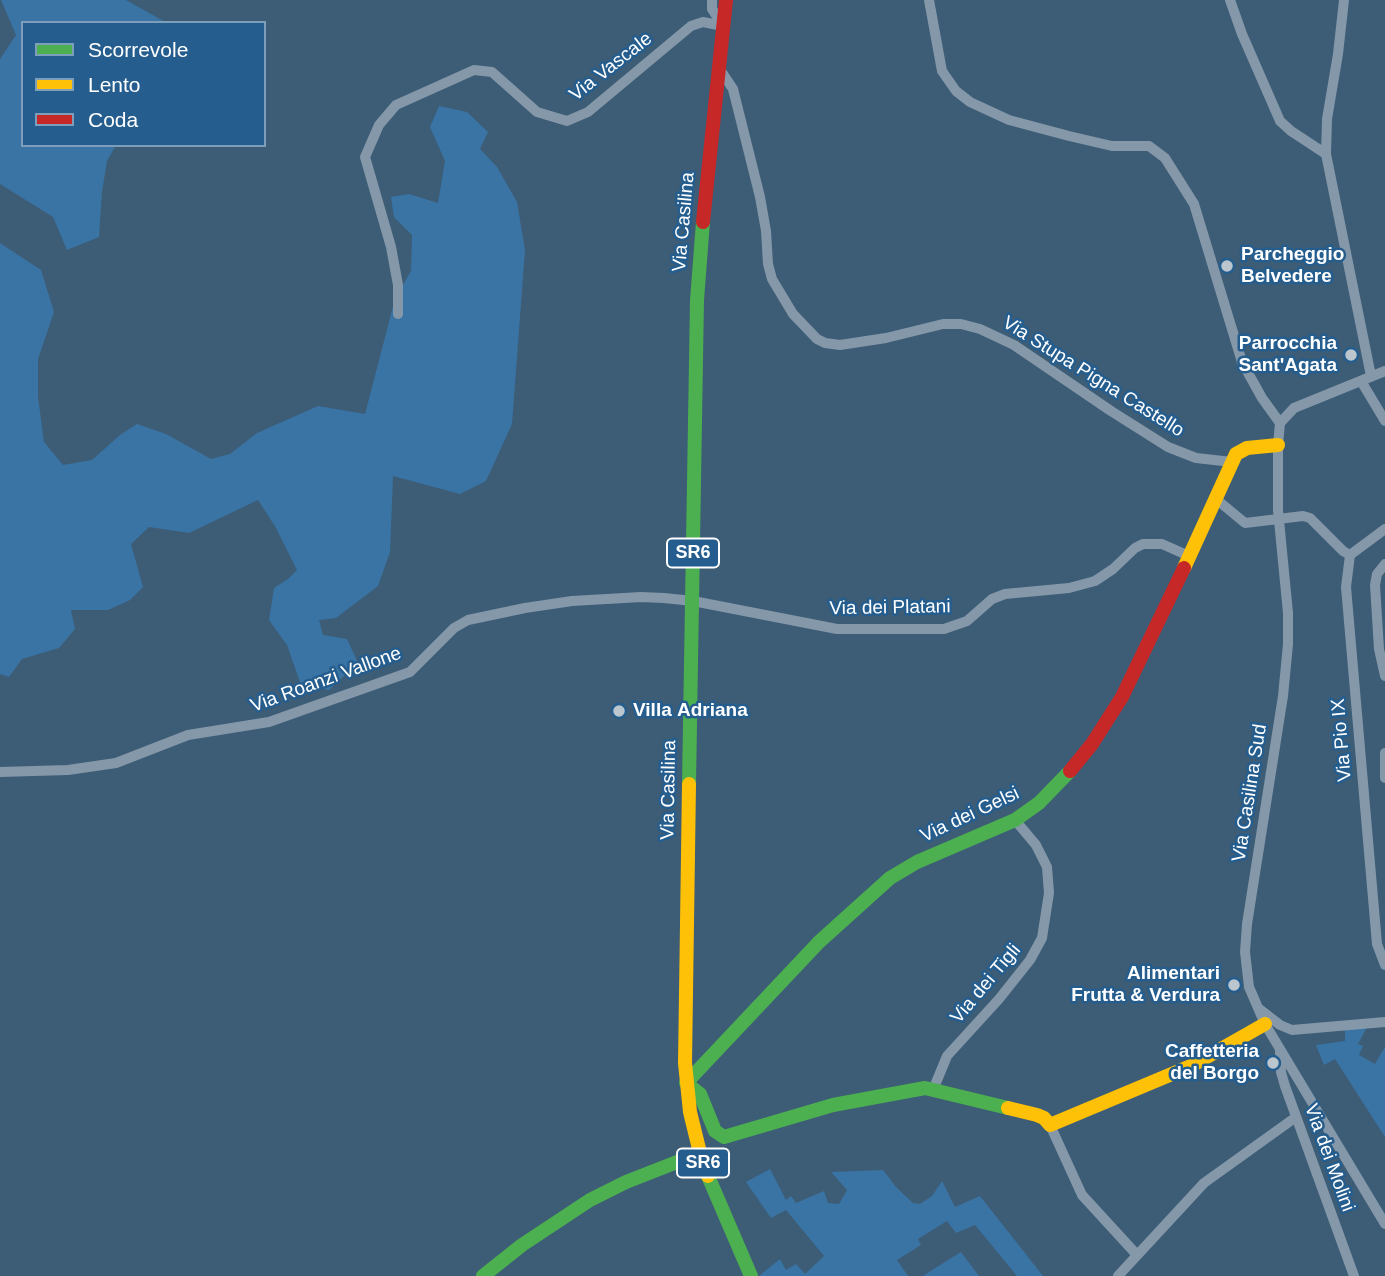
<!DOCTYPE html>
<html>
<head>
<meta charset="utf-8">
<style>
  body { margin:0 }
  #map { position:relative; width:1385px; height:1276px; overflow:hidden; background:#3d5c76; font-family:Arial,sans-serif }
  canvas { display:block }
  .legend { position:absolute; left:21px; top:21px; width:245px; height:126px; box-sizing:border-box; background:#255e8e; border:2px solid #7c9ebb; margin:0; padding:9px 12px; list-style:none; font-size:21px; color:#fff }
  .legend li { display:flex; align-items:center; gap:14px; height:35px }
  .legend b { width:35px; border:2px solid #7c9ebb }
</style>
</head>
<body>
<div id="map">
<canvas width="1385" height="1276"></canvas>
<ul class="legend">
<li><b style="height:9px;background:#4caf50"></b>Scorrevole</li>
<li><b style="height:9px;background:#ffc107"></b>Lento</li>
<li><b style="height:9px;background:#c62828"></b>Coda</li>
</ul>
</div>
<script>
const g = document.querySelector('canvas').getContext('2d');
g.lineJoin = 'round';
function paint(path, color) { g.fillStyle = color; g.fill(path, 'evenodd'); }
const poly = rows => new Path2D(rows.map(r => 'M' + r).join(''));
function trace(path, color, width, dash) { g.strokeStyle = color; g.lineWidth = width; g.lineCap = dash ? 'butt' : 'round'; g.setLineDash(dash || []); g.stroke(path); }
function write(font, color, halo, rows, align = 'center') {
  g.font = font + ' Arial,sans-serif'; g.lineWidth = 5; g.setLineDash([]); g.textBaseline = 'middle'; g.strokeStyle = halo; g.fillStyle = color; for (const [text, x, y, turn = 0] of rows) {
    g.save(); g.translate(x, y); g.rotate((+turn || 0) * Math.PI / 180); g.textAlign = isNaN(turn) ? turn : align; if (halo) g.strokeText(text, 0, 0); g.fillText(text, 0, 0); g.restore();
  }
}
paint(poly([
  [1,0,126,0,167,23,23,23,23,145,116,145,107,161,102,192,99,237,67,250,53,217,0,184,0,59,16,35],
  [439,106,467,112,488,132,480,149,497,167,517,202,525,250,512,424,486,481,460,494,393,476,390,552,378,586,336,618,319,620,323,635,347,639,358,663,329,690,301,685,287,645,269,620,274,588,288,579,297,570,276,528,258,500,189,533,149,527,131,544,143,587,130,600,108,610,71,610,75,629,59,648,22,659,9,677,0,674,0,243,41,270,54,312,38,359,38,397,44,442,63,465,92,460,120,435,137,424,166,434,211,459,230,454,257,433,318,406,365,414,395,299,411,271,412,235,394,217,391,197,409,194,438,203,445,161,430,127],
  [1367,1027,1358,1044,1363,1046,1359,1055,1375,1064,1385,1047,1385,1137,1335,1059,1324,1065,1316,1045,1345,1041,1345,1029],
  [770,1169,786,1200,791,1196,796,1203,824,1191,828,1203,839,1204,847,1190,831,1172,883,1170,896,1187,913,1203,920,1204,932,1196,942,1181,955,1207,980,1196,1043,1276,1017,1276,975,1225,956,1233,947,1221,918,1239,921,1245,897,1260,908,1276,759,1276,780,1259,786,1270,796,1264,805,1274,824,1256,786,1210,771,1218,746,1182],
  [961,1252,979,1276,923,1276,937,1267]
]), '#3a74a4');
trace(poly([
  [929,0,942,71,956,91,970,102,1009,120,1069,136,1112,146,1149,146,1165,158,1194,204,1242,362,1262,398,1280,423],
  [1230,0,1242,34,1280,121,1291,131,1326,154],
  [1344,0,1338,54,1327,119,1326,154,1371,376],
  [719,68,733,89,760,197,766,231,768,264,772,279,793,314,817,339,825,343,840,345,886,338,943,324,961,324,980,329,1014,345,1111,411,1168,447,1196,458,1232,462],
  [398,314,398,285,391,247,365,157,379,125,396,105,474,70,492,72,537,112,567,121,588,112,691,26,703,22,723,26,712,9,712,0],
  [1385,371,1294,408,1280,423,1278,445,1278,510,1288,613,1288,644,1283,696,1247,924,1245,952,1249,987,1265,1024,1385,1224],
  [1361,381,1385,421],
  [1216,499,1245,523,1303,516,1310,518,1343,551,1350,555],
  [1385,529,1350,555,1346,587,1377,944,1385,965],
  [1385,564,1377,574,1375,585,1379,649,1385,676],
  [1385,753,1385,778],
  [0,772,68,770,116,763,188,735,269,722,410,672,454,628,468,620,525,608,572,601,641,597,664,598,693,601,837,629,944,629,967,621,992,599,1005,594,1069,588,1095,581,1113,569,1135,548,1143,544,1162,544,1189,556],
  [1258,1008,1280,1025,1292,1030,1385,1022],
  [1280,1051,1281,1072,1285,1086,1354,1276],
  [933,1090,947,1056,999,999,1030,960,1042,938,1049,893,1047,867,1036,845,1015,820],
  [1050,1125,1082,1195,1137,1255],
  [1118,1276,1204,1183,1296,1117]
]), '#8498a9', 10);
trace(poly([
  [689,784,697,300,703,222],
  [1008,1108,925,1088,833,1105,724,1137,715,1131,700,1094,686,1083,819,942,890,878,917,862,1015,820,1039,803,1070,771],
  [708,1176,751,1276],
  [483,1276,522,1245,590,1200,626,1182,700,1153]
]), '#4caf50', 14);
trace(poly([
  [1184,568,1236,454,1247,448,1278,445],
  [689,784,685,1063,690,1112,700,1153,708,1176],
  [1008,1108,1037,1115,1044,1118,1050,1125,1191,1066,1265,1024]
]), '#ffc107', 14);
trace(poly([
  [703,222,726,0],
  [1070,771,1092,744,1122,697,1184,568]
]), '#c62828', 14);
for (const [x, y, r, color] of [
  [1227,266,7,"#bbc6cf"],
  [1351,355,7,"#bbc6cf"],
  [619,711,7,"#bbc6cf"],
  [1234,985,7,"#bbc6cf"],
  [1273,1063,7,"#bbc6cf"]
]) { const dot = new Path2D(); dot.arc(x, y, r, 0, 2 * Math.PI); g.fillStyle = color; g.fill(dot); trace(dot, '#255e8e', 2.5); }
for (const [x, y, w] of [
  [693,553,52],
  [703,1163,52]
]) { const box = new Path2D(); box.roundRect(x - w / 2, y - 14.5, w, 29, 5); g.fillStyle = '#255e8e'; g.fill(box); trace(box, '#fff', 2); }
write('bold 18px', '#fff', null, [
  ["SR6",693,553],
  ["SR6",703,1163]
]);
write('19px', '#fff', '#255e8e', [
  ["Via Vascale",611,67,-38],
  ["Via Casilina",684,222,-85],
  ["Via Stupa Pigna Castello",1093,377,32],
  ["Via dei Platani",890,608,-1],
  ["Via Roanzi Vallone",326,680,-20],
  ["Via Pio IX",1342,740,-95],
  ["Via Casilina",669,790,-89],
  ["Via Casilina Sud",1250,793,-81],
  ["Via dei Gelsi",970,815,-25],
  ["Via dei Tigli",986,984,-50],
  ["Via dei Molini",1329,1158,70]
]);
write('bold 19px', '#fff', '#255e8e', [
  ["Parcheggio",1241,255,"left"],
  ["Belvedere",1241,277,"left"],
  ["Parrocchia",1337,344],
  ["Sant'Agata",1337,366],
  ["Villa Adriana",633,711,"left"],
  ["Alimentari",1220,974],
  ["Frutta & Verdura",1220,996],
  ["Caffetteria",1259,1052],
  ["del Borgo",1259,1074]
], 'right');
</script>
</body>
</html>
